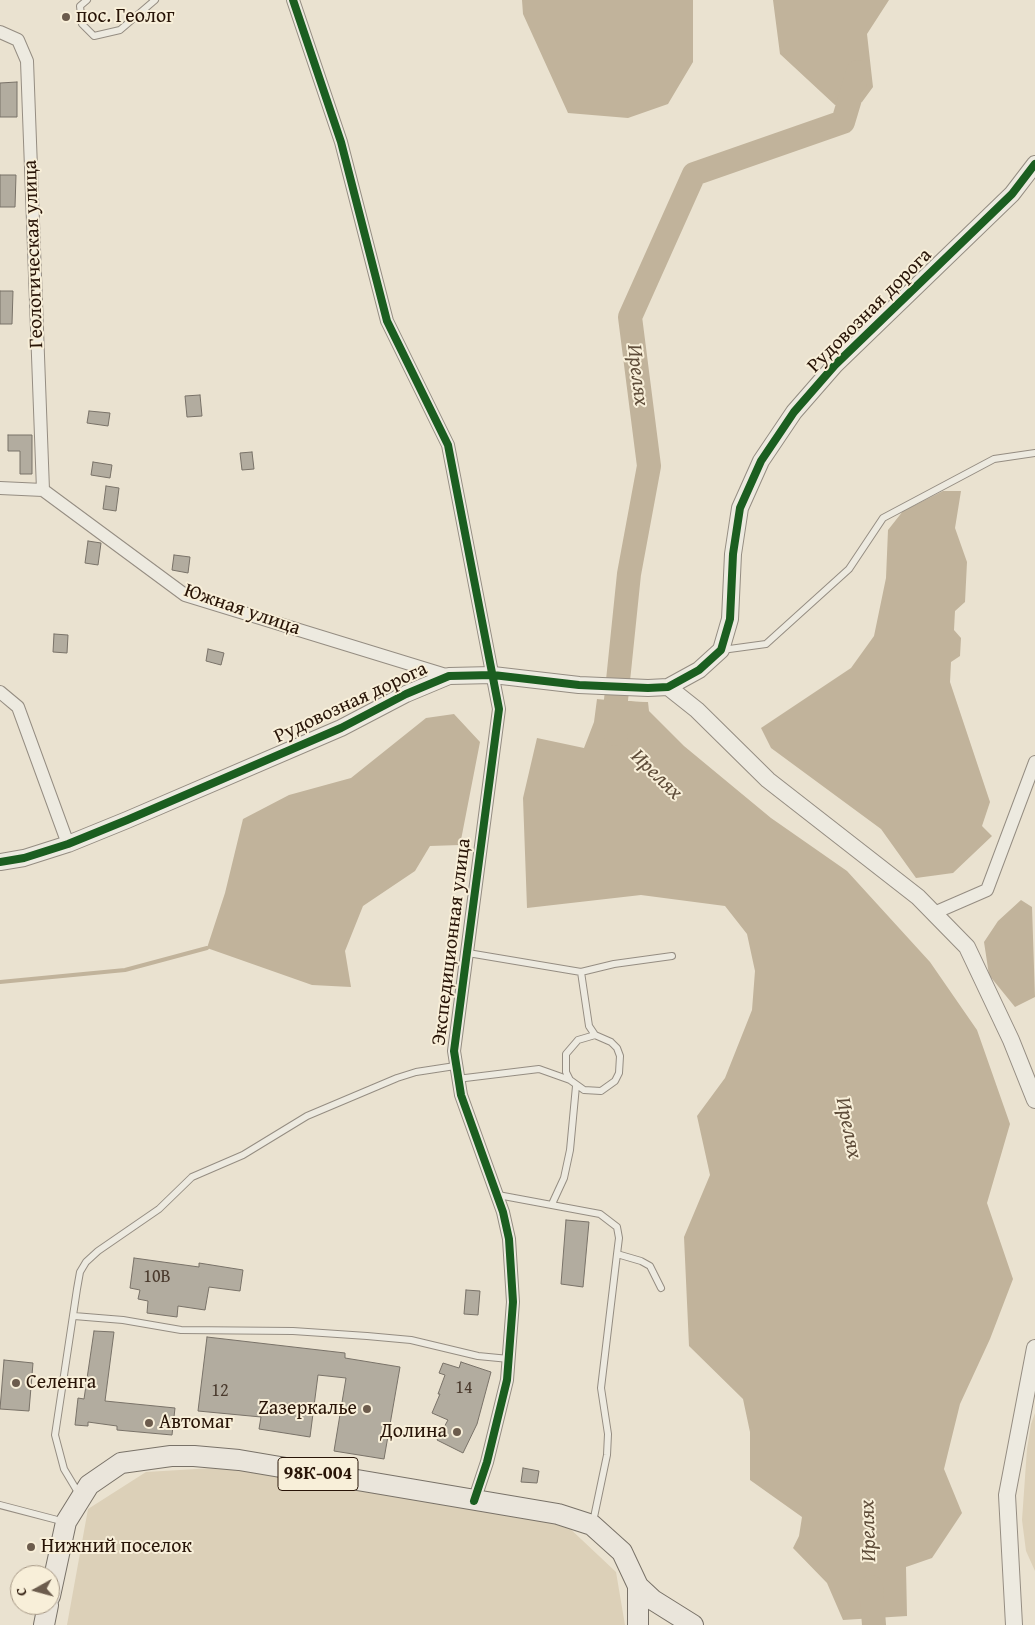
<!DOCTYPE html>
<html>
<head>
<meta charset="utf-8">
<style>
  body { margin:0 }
  #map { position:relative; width:1035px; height:1625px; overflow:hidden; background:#eae2d0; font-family:"Gentium Book Plus",serif }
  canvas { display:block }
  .north { position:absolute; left:10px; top:1565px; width:50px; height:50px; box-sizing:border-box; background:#f8efd9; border:1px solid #a59785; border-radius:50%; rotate:263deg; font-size:14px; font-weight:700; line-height:20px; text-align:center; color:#281407 }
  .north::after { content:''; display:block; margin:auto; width:18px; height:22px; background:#6c5c4d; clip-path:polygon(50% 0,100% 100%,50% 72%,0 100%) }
</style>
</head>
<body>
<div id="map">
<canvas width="1035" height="1625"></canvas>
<div class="north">С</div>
</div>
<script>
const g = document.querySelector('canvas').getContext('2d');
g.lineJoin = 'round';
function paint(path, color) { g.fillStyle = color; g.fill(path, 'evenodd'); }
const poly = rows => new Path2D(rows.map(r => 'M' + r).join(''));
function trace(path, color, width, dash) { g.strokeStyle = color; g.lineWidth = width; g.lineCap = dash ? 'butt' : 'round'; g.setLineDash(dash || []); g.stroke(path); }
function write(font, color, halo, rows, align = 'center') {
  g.font = font + ' "Gentium Book Plus",serif'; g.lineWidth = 4; g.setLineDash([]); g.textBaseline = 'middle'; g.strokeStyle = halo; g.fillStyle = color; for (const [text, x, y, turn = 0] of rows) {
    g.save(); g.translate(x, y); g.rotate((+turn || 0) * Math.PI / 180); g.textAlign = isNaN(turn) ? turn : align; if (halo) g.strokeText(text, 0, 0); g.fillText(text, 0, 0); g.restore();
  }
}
paint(poly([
  [1035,1413,1035,1571,1026,1551,1022,1520,1027,1449,1031,1424],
  [213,1468,264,1473,564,1523,616,1572,625,1625,67,1625,88,1509,146,1472]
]), '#dcd0b8');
paint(poly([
  [522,0,693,0,693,62,668,104,628,118,568,113,523,14],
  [773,0,889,0,867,34,873,87,862,102,835,105,780,54],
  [943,491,961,491,955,528,967,562,965,602,955,611,954,630,961,638,960,656,951,662,950,682,990,802,982,826,992,836,953,873,916,878,881,829,771,748,761,728,851,668,874,636,886,578,888,530,903,511],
  [597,699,648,702,649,711,684,746,771,818,847,871,930,962,977,1030,1010,1124,987,1203,1013,1279,990,1339,960,1404,944,1469,962,1513,932,1558,906,1567,907,1616,843,1620,827,1583,793,1548,799,1536,802,1517,750,1480,750,1432,743,1399,689,1346,684,1237,710,1175,697,1116,725,1078,752,1010,755,971,747,934,725,906,641,895,527,908,523,798,537,738,584,748,594,722],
  [454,714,480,742,460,845,430,846,415,871,363,906,345,951,351,987,312,985,207,948,225,893,243,819,289,795,351,778,426,718],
  [1021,900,1032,907,1035,997,1015,1007,989,975,984,942,998,921]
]), '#c1b39b');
paint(poly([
  [597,697,648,699,648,702,597,699]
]), '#eae2d0');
trace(poly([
  [0,982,125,970,207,948]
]), '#c1b39b', 4);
trace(poly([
  [616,734,616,700,629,574,649,466,630,317,694,174,843,122,858,72],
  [871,1587,874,1625]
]), '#c1b39b', 24);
const building = poly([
  [17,82,17,117,0,117,0,83,17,82],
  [0,175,16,175,15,207,0,207,0,175],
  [0,291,13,291,12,324,0,324,0,291],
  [200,395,202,416,187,417,185,396,200,395],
  [89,411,110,413,108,426,87,423,89,411],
  [8,435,32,435,32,474,20,474,20,451,8,451,8,435],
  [252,452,254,469,242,470,240,453,252,452],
  [93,462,112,465,110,478,91,475,93,462],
  [106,486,119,488,116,511,103,509,106,486],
  [88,541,101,543,98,565,85,563,88,541],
  [174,555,190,557,188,573,172,570,174,555],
  [54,634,68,635,67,653,53,652,54,634],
  [208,649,224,653,221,665,206,661,208,649],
  [566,1220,589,1222,583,1287,561,1284,566,1220],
  [134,1258,199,1267,199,1263,243,1270,240,1291,209,1287,205,1310,178,1306,177,1317,147,1313,148,1301,138,1299,140,1290,130,1288,134,1258],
  [466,1290,480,1291,478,1315,464,1314,466,1290],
  [94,1331,114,1332,105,1401,175,1408,172,1435,117,1430,117,1426,88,1422,88,1426,75,1425,78,1398,84,1399,94,1331],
  [207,1337,345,1353,345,1358,400,1367,384,1459,334,1451,346,1378,318,1375,310,1437,259,1429,261,1417,198,1411,207,1337],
  [4,1360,33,1363,29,1411,0,1409,4,1360],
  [461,1362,491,1372,477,1424,463,1453,437,1440,448,1420,432,1413,440,1394,438,1394,445,1375,439,1373,443,1363,459,1368,461,1362],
  [523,1468,539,1471,537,1483,521,1482,523,1468]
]);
paint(building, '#b2ac9f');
trace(building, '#797268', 1);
const service = poly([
  [87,0,80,6,82,24,94,36,120,30,155,0],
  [722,650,766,644,849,569,883,518,994,459,1035,453],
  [468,953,581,972,589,1026,595,1035],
  [581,972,614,964,672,956],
  [457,1079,539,1069,570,1080,584,1090,601,1091,615,1081,619,1073,620,1056,617,1048,611,1042,595,1035,578,1040,566,1054,566,1072,570,1080],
  [498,1195,600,1214,617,1227,619,1238,617,1254,601,1388,608,1434,607,1455,593,1522],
  [552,1204,564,1178,570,1150,576,1086],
  [617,1254,641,1261,650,1266,661,1288],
  [74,1316,123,1320,181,1330,293,1331,367,1336,411,1340,478,1356,509,1359],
  [79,1494,64,1469,55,1435,77,1289,80,1272,86,1262,98,1251,159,1209,192,1177,243,1155,307,1116,397,1078,416,1072,455,1066],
  [0,1505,65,1522]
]);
const minor = poly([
  [293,0,341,142,387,321,448,445,499,709,454,1051,461,1095,503,1212,509,1239,513,1302,507,1380,487,1462,474,1501],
  [0,32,18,40,27,61,43,490],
  [0,488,43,490,185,595,449,676],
  [0,692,18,707,68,844],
  [934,913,987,890,1035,762]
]);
const tertiary = poly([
  [668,687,697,710,768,780,918,897,967,947,1011,1040,1035,1100],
  [0,862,24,858,68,844,127,820,341,728,406,694,449,676,493,675,579,685,648,688,668,687,699,670,721,650,730,619,733,554,740,508,761,461,794,412,835,365,1012,194,1035,164],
  [1014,1625,1007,1495,1035,1348]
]);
const primary = poly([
  [638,1586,638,1625],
  [50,1596,66,1522,89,1485,121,1463,171,1456,194,1456,239,1460,558,1514,592,1525,622,1552,638,1586,653,1600,693,1625],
  [44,1625,48,1605]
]);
trace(service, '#958d82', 8);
trace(minor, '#958d82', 14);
trace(tertiary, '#958d82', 18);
trace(primary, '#797268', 22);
trace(service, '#edeae0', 6);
trace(minor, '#edeae0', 12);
trace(tertiary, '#edeae0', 16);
trace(primary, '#eae5db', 20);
trace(poly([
  [293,0,341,142,387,321,448,445,499,709,454,1051,461,1095,503,1212,509,1239,513,1302,507,1380,487,1462,474,1501],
  [0,862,24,858,68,844,127,820,341,728,406,694,449,676,493,675,579,685,648,688,668,687,699,670,721,650,730,619,733,554,740,508,761,461,794,412,835,365,1012,194,1035,164]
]), '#1b5e20', 8);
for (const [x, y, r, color] of [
  [66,17,5,"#6c5c4d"],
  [16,1383,5,"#6c5c4d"],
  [367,1409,5,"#6c5c4d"],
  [149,1423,5,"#6c5c4d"],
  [457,1432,5,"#6c5c4d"],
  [31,1547,5,"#6c5c4d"]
]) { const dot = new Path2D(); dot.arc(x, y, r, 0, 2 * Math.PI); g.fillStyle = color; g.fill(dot); trace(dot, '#f8efd9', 2); }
write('18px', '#4a3a2d', null, [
  ["10В",157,1277],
  ["14",464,1388],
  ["12",220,1391]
]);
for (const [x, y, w] of [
  [318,1474,80]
]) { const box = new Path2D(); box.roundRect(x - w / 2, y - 16.5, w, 33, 4); g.fillStyle = '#f8efd9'; g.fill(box); trace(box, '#281407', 1); }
write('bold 19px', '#281407', null, [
  ["98К-004",318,1474]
]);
write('20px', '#281407', '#f8efd9', [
  ["пос. Геолог",76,17],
  ["Селенга",26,1383],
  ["Zазеркалье",357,1409,"right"],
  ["Автомаг",159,1423],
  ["Долина",447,1432,"right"],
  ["Нижний поселок",41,1547]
], 'left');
write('20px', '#281407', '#f8efd9', [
  ["Геологическая улица",34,254,-92],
  ["Рудовозная дорога",870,311,-45],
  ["Южная улица",242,610,19],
  ["Рудовозная дорога",351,703,-25],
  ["Экспедиционная улица",452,942,-83]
]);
write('italic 21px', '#5e4c39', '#f8efd9', [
  ["Ирелях",637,375,83],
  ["Ирелях",656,775,44],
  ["Ирелях",848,1128,78],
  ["Ирелях",869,1531,-92]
]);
</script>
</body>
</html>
